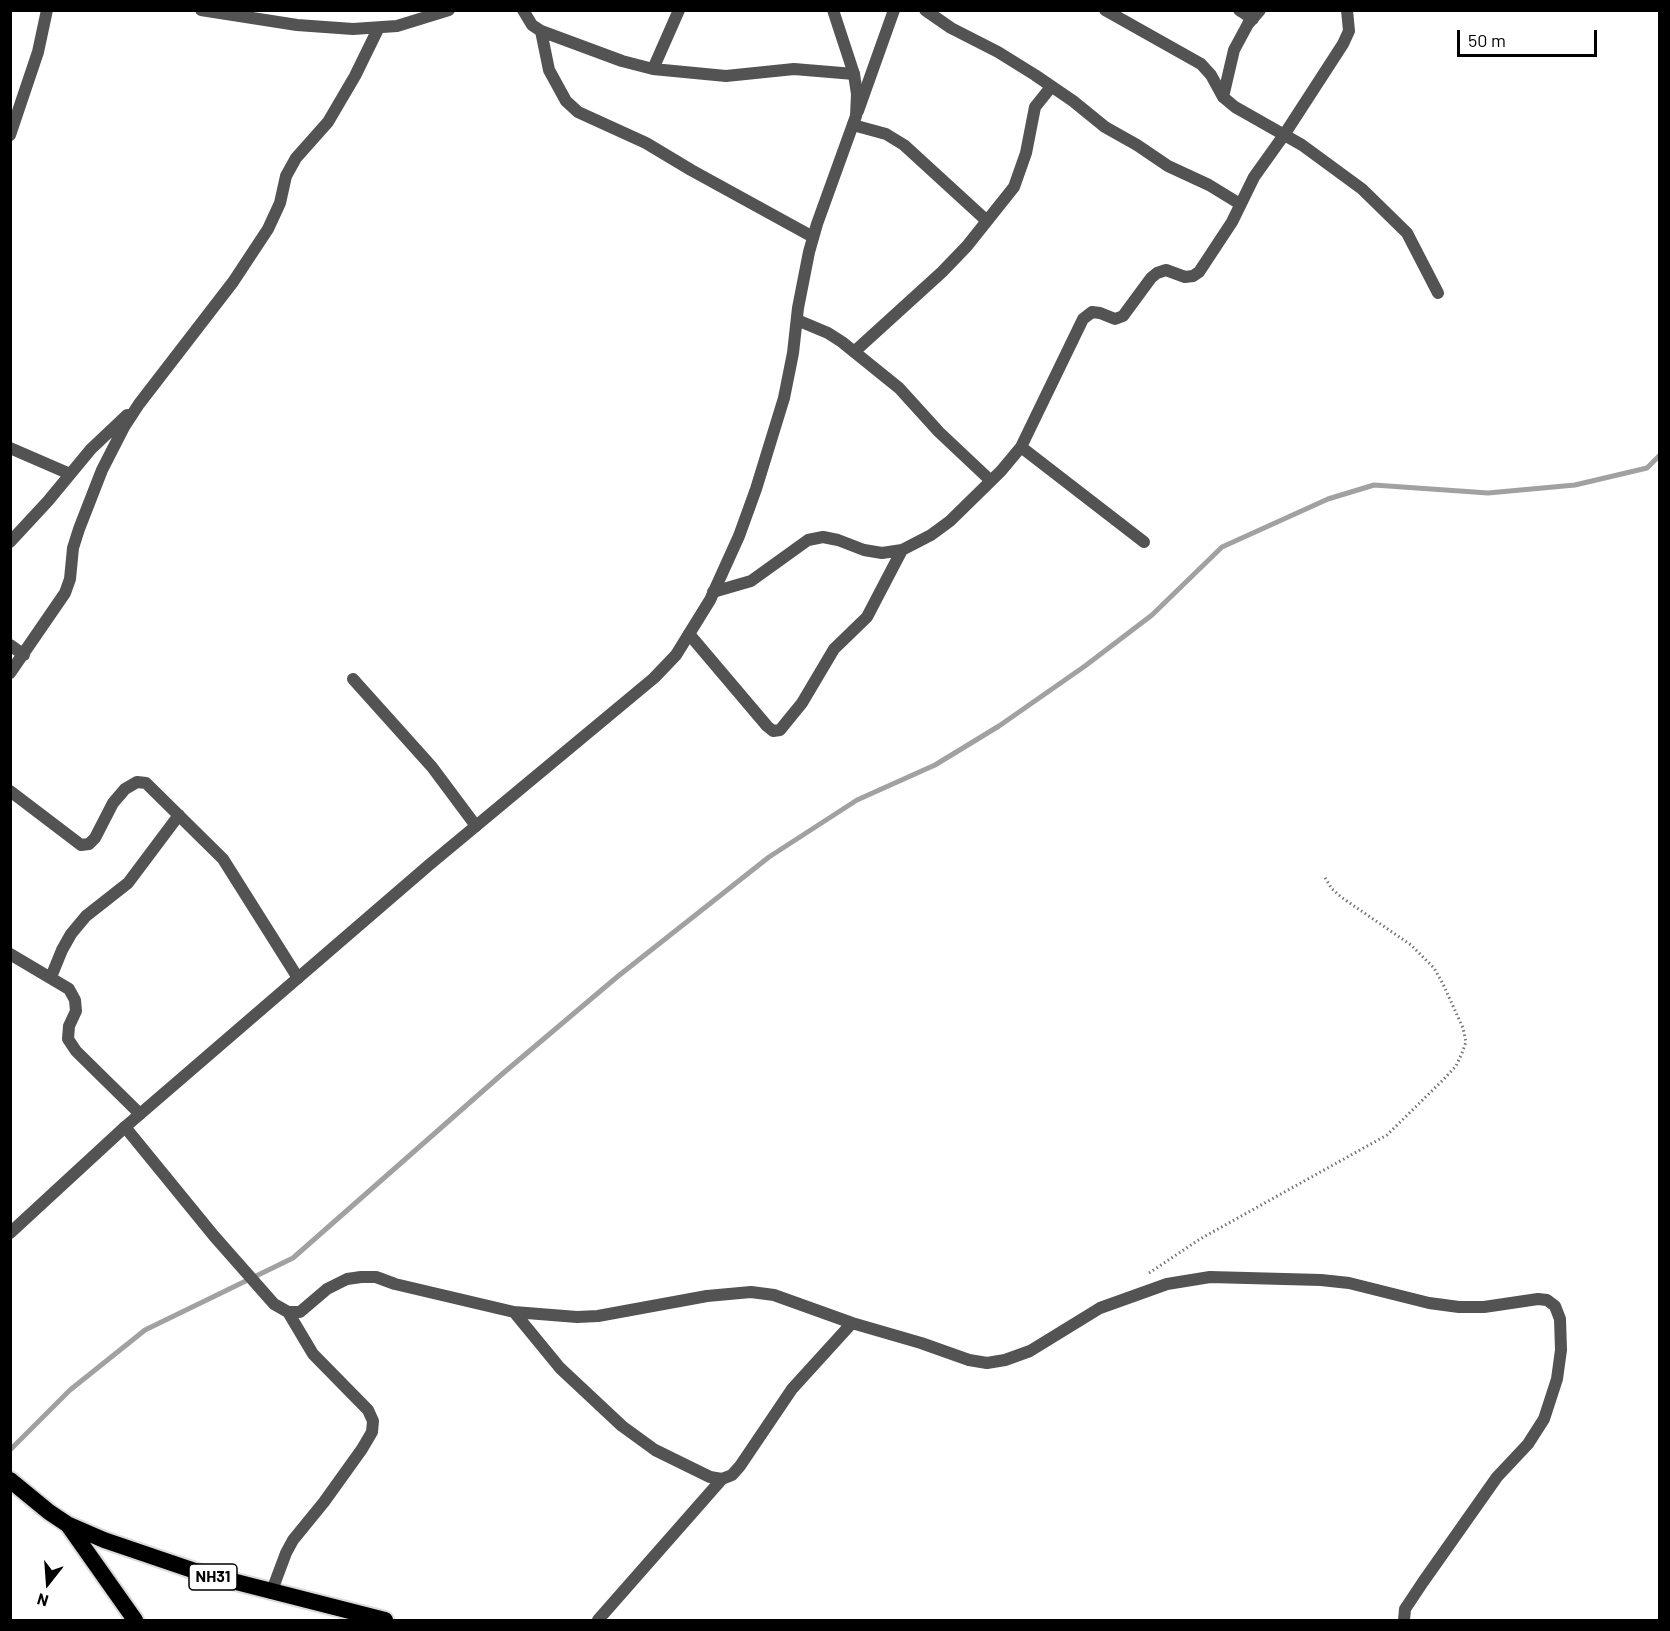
<!DOCTYPE html>
<html>
<head>
<meta charset="utf-8">
<style>
  body { margin:0 }
  #map { position:relative; width:1670px; height:1631px; overflow:hidden; background:#fff; font-family:Barlow,sans-serif }
  canvas { display:block }
  .frame { position:absolute; inset:0; border:12px solid #000; pointer-events:none }
  .north { position:absolute; left:18px; top:1553px; width:60px; height:60px; -webkit-text-stroke:4px #fff; paint-order:stroke; rotate:197deg; font-size:16px; font-weight:700; line-height:24px; text-align:center; color:#000 }
  .north::after { content:''; display:block; margin:auto; width:21px; height:27px; background:#000; clip-path:polygon(50% 0,100% 100%,50% 72%,0 100%) }
  .scale { position:absolute; left:1457px; top:30px; width:140px; height:27px; box-sizing:border-box; border:3px solid #000; border-top:0; padding-left:8px; font-size:18px; line-height:21px; white-space:nowrap; color:#000; -webkit-text-stroke:4px #fff; paint-order:stroke }
</style>
</head>
<body>
<div id="map">
<canvas width="1670" height="1631"></canvas>
<div class="frame"></div>
<div class="north">N</div>
<div class="scale">50 m</div>
</div>
<script>
const g = document.querySelector('canvas').getContext('2d');
g.lineJoin = 'round';
const poly = rows => new Path2D(rows.map(r => 'M' + r).join(''));
function trace(path, color, width, dash) { g.strokeStyle = color; g.lineWidth = width; g.lineCap = dash ? 'butt' : 'round'; g.setLineDash(dash || []); g.stroke(path); }
function write(font, color, halo, rows, align = 'center') {
  g.font = font + ' Barlow,sans-serif'; g.lineWidth = 5; g.setLineDash([]); g.textBaseline = 'middle'; g.strokeStyle = halo; g.fillStyle = color; for (const [text, x, y, turn = 0] of rows) {
    g.save(); g.translate(x, y); g.rotate((+turn || 0) * Math.PI / 180); g.textAlign = isNaN(turn) ? turn : align; if (halo) g.strokeText(text, 0, 0); g.fillText(text, 0, 0); g.restore();
  }
}
trace(poly([
  [10,1450,70,1390,145,1330,293,1258,501,1075,617,977,769,857,857,800,935,765,999,726,1085,666,1152,615,1222,547,1328,499,1374,485,1488,493,1575,485,1647,468,1660,455]
]), '#a1a1a1', 5);
const trunk = poly([
  [10,1480,49,1512,67,1524,104,1540,201,1573,385,1620],
  [68,1525,135,1620]
]);
trace(trunk, '#dbdbdb', 20);
trace(poly([
  [1149,1273,1200,1239,1387,1135,1443,1080,1456,1066,1462,1053,1466,1042,1463,1028,1443,984,1434,968,1411,945,1341,897,1332,889,1324,876]
]), '#757575', 3, [1.5, 3]);
trace(poly([
  [201,10,297,25,353,29,397,26,449,10],
  [523,10,532,25,541,31,622,61,653,69,726,76,794,69,854,74],
  [925,10,951,28,998,52,1035,75,1073,101,1105,127,1137,145,1168,166,1209,185,1240,204],
  [1105,10,1201,64,1211,75,1223,97,1235,107,1302,145,1362,189,1407,233,1438,293],
  [1239,10,1253,19],
  [541,31,549,70,566,101,578,112,646,143,691,170,813,237],
  [653,69,679,10],
  [1223,97,1234,50,1248,24,1260,10],
  [858,111,894,10],
  [853,125,886,134,904,145,987,221],
  [10,135,38,52,47,10],
  [797,320,828,333,842,342,899,388,939,432,991,481],
  [854,352,942,272,967,246,1014,187,1026,153,1035,107,1051,87],
  [1021,447,1144,542],
  [10,448,70,474],
  [10,542,48,501,91,449,127,415],
  [713,592,751,581,808,540,823,537,838,540,864,550,882,553,902,550,931,535,950,521,1001,471,1021,447,1083,319,1092,312,1100,313,1115,319,1123,316,1151,278,1157,273,1166,270,1185,277,1193,276,1199,272,1232,222,1254,177,1284,135,1343,44,1349,31,1347,10],
  [689,634,767,726,773,731,780,730,802,703,834,649,867,617,902,550],
  [10,645,24,655],
  [10,673,65,593,70,579,73,548,79,529,102,470,124,427,139,404,233,282,268,229,280,203,286,176,296,158,328,122,355,76,378,29],
  [353,679,432,767,476,826],
  [10,791,81,845,89,844,95,838,113,803,125,789,137,782,146,783,223,859,298,978],
  [10,954,69,989,75,1000,76,1011,69,1026,68,1039,76,1051,140,1114],
  [51,977,62,950,71,934,86,916,128,883,179,815],
  [125,1127,214,1236,274,1304,288,1312,300,1312,327,1289,347,1279,361,1277,376,1277,395,1284,514,1312,577,1317,598,1316,707,1296,751,1292,774,1295,852,1323,921,1343,969,1360,987,1363,1005,1360,1030,1351,1100,1308,1167,1284,1210,1277,1321,1280,1349,1283,1429,1303,1459,1307,1484,1307,1538,1299,1547,1300,1555,1306,1560,1319,1561,1350,1557,1379,1544,1419,1528,1444,1497,1477,1423,1582,1405,1609,1404,1620],
  [514,1312,560,1368,622,1426,655,1450,710,1477,722,1479,732,1475,740,1466,792,1389,852,1323],
  [271,1593,286,1553,293,1540,324,1502,362,1449,372,1432,373,1421,368,1410,313,1354,288,1312],
  [598,1620,722,1479]
]), '#535353', 12);
trace(poly([
  [10,1233,125,1127,429,865,654,678,676,655,710,600,739,536,756,489,784,398,793,353,798,308,809,252,817,224,856,116,857,94,854,74,833,10]
]), '#535353', 12);
trace(trunk, '#000', 16);
for (const [x, y, w] of [
  [213,1577,48]
]) { const box = new Path2D(); box.roundRect(x - w / 2, y - 13, w, 26, 4.5); g.fillStyle = '#fff'; g.fill(box); trace(box, '#000', 1.5); }
write('bold 16px', '#000', null, [
  ["NH31",213,1577]
]);
</script>
</body>
</html>
